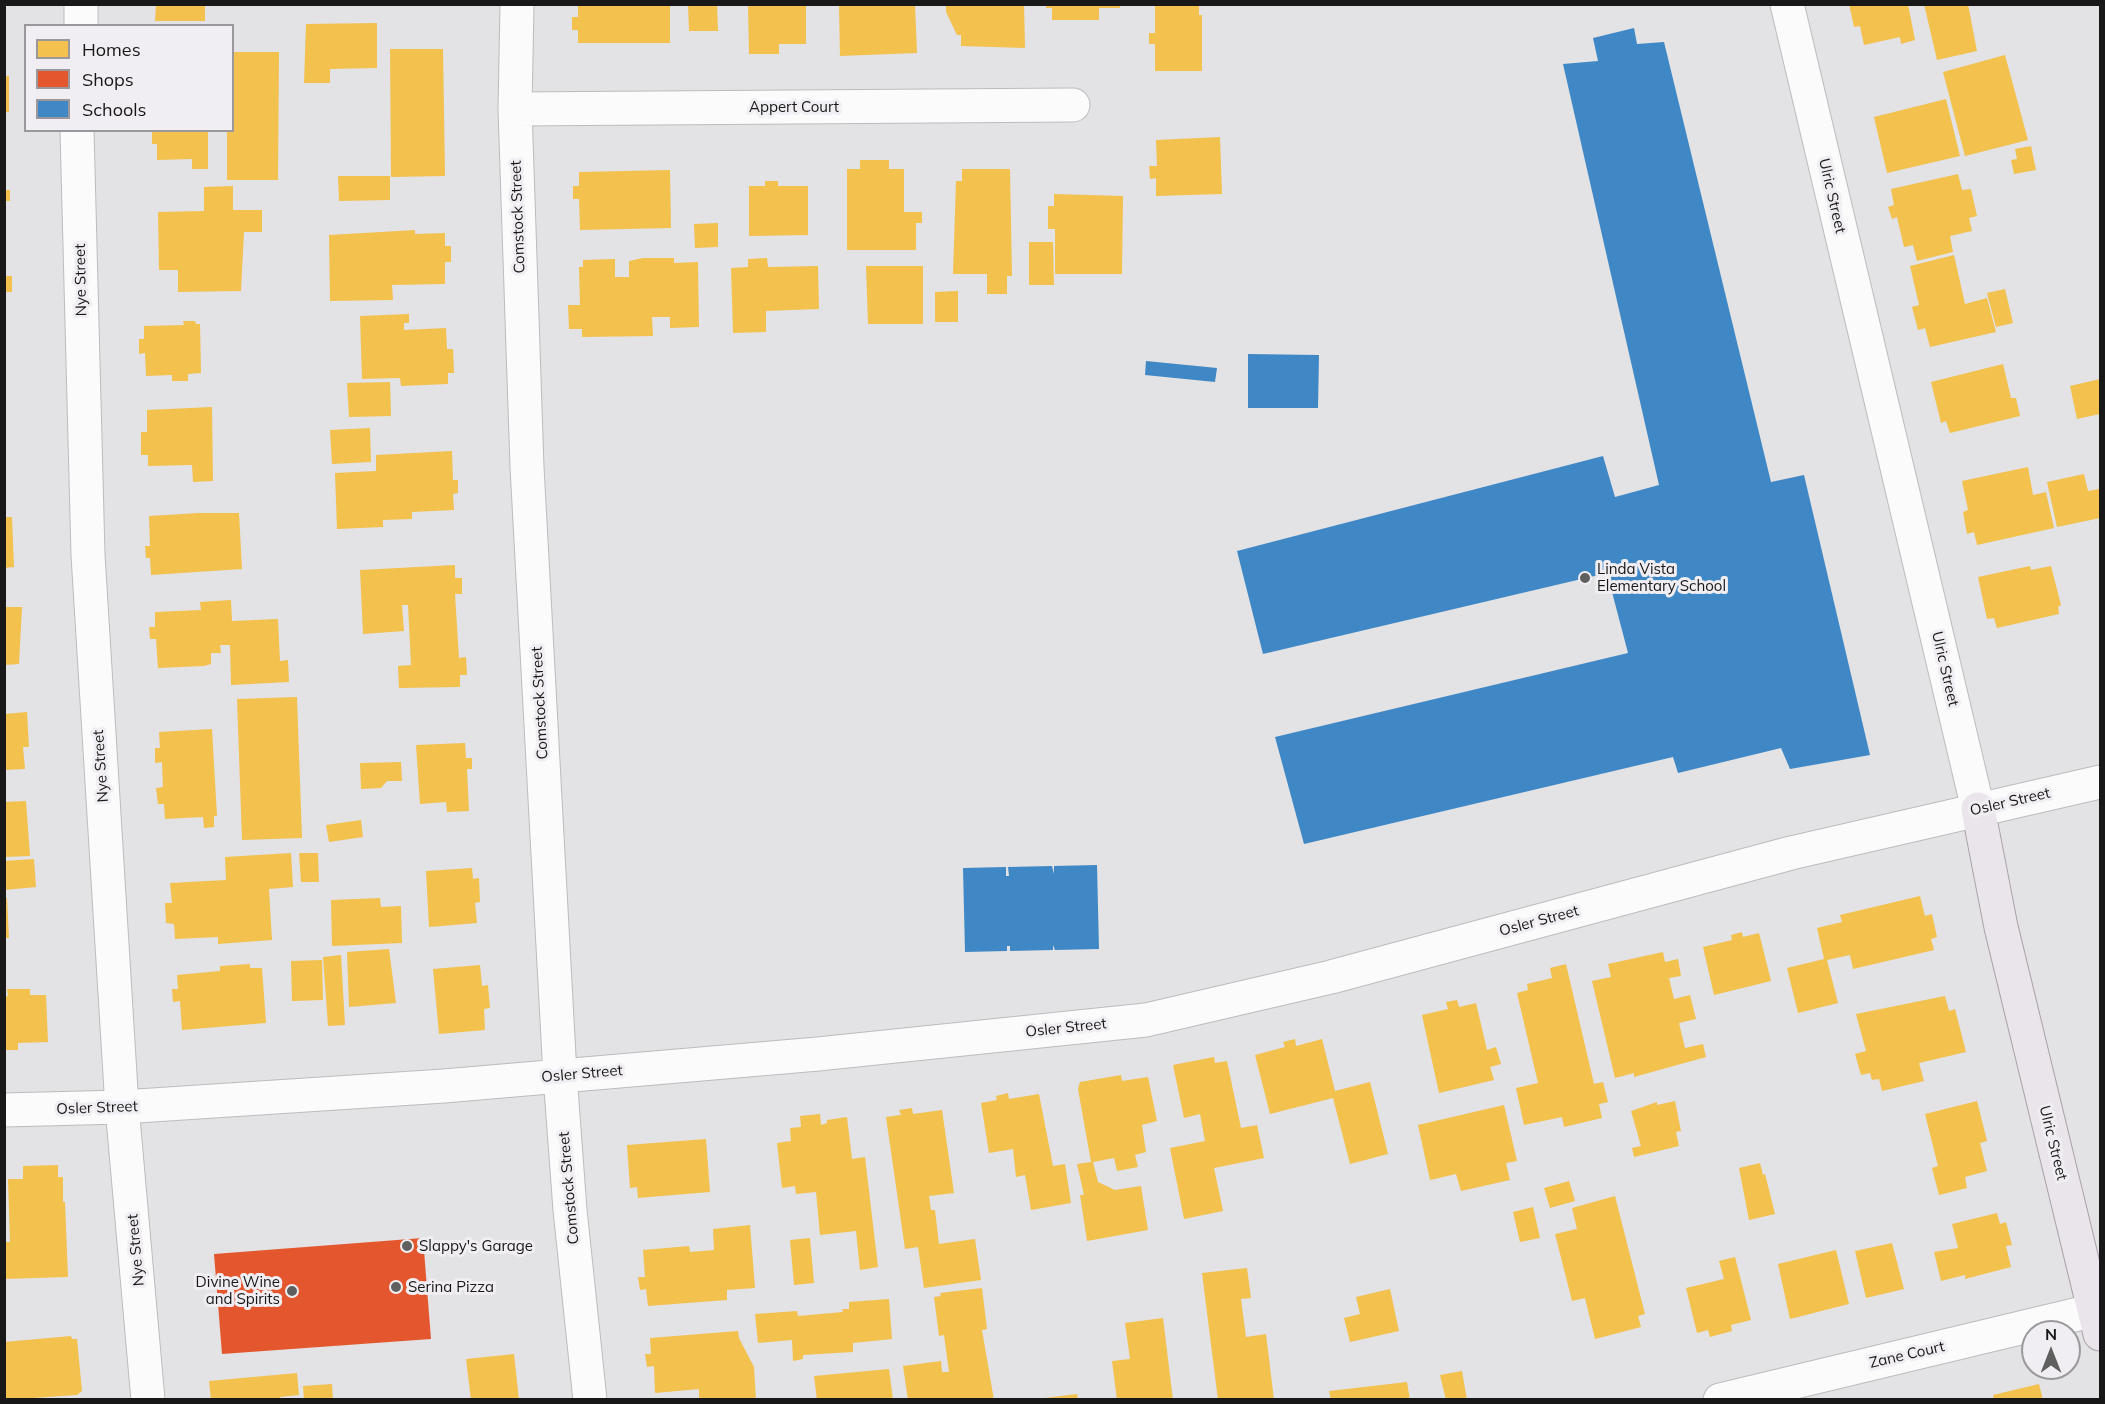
<!DOCTYPE html>
<html>
<head>
<meta charset="utf-8">
<style>
  body { margin:0 }
  #map { position:relative; width:2105px; height:1404px; overflow:hidden; background:#e3e2e4; font-family:Mulish,sans-serif }
  canvas { display:block }
  .frame { position:absolute; inset:0; border:6px solid #181819; pointer-events:none }
  .legend { position:absolute; left:24px; top:24px; width:210px; height:108px; box-sizing:border-box; background:#f0eef2; border:2px solid #9a989b; margin:0; padding:8px 10px; list-style:none; font-size:18px; color:#181819 }
  .legend li { display:flex; align-items:center; gap:12px; height:30px }
  .legend b { width:30px; border:2px solid #9a989b }
  .north { position:absolute; left:2021px; top:1320px; width:60px; height:60px; box-sizing:border-box; background:#f0eef2; border:2px solid #9a989b; border-radius:50%; rotate:0deg; font-size:16px; font-weight:700; line-height:24px; text-align:center; color:#181819 }
  .north::after { content:''; display:block; margin:auto; width:21px; height:27px; background:#5f5f60; clip-path:polygon(50% 0,100% 100%,50% 72%,0 100%) }
</style>
</head>
<body>
<div id="map">
<canvas width="2105" height="1404"></canvas>
<div class="frame"></div>
<ul class="legend">
<li><b style="height:16px;background:#f2c14e"></b>Homes</li>
<li><b style="height:16px;background:#e4572e"></b>Shops</li>
<li><b style="height:16px;background:#3f88c5"></b>Schools</li>
</ul>
<div class="north">N</div>
</div>
<script>
const g = document.querySelector('canvas').getContext('2d');
g.lineJoin = 'round';
function paint(path, color) { g.fillStyle = color; g.fill(path, 'evenodd'); }
const poly = rows => new Path2D(rows.map(r => 'M' + r).join(''));
function trace(path, color, width, dash) { g.strokeStyle = color; g.lineWidth = width; g.lineCap = dash ? 'butt' : 'round'; g.setLineDash(dash || []); g.stroke(path); }
function write(font, color, halo, rows, align = 'center') {
  g.font = font + ' Mulish,sans-serif'; g.lineWidth = 6; g.setLineDash([]); g.textBaseline = 'middle'; g.strokeStyle = halo; g.fillStyle = color; for (const [text, x, y, turn = 0] of rows) {
    g.save(); g.translate(x, y); g.rotate((+turn || 0) * Math.PI / 180); g.textAlign = isNaN(turn) ? turn : align; if (halo) g.strokeText(text, 0, 0); g.fillText(text, 0, 0); g.restore();
  }
}
paint(poly([
  [156,4,205,4,205,21,155,21],
  [578,4,670,4,670,43,578,43,578,30,572,30,572,17,578,17],
  [688,4,717,4,718,31,689,31],
  [748,4,806,4,806,44,779,44,779,54,749,54],
  [915,4,917,53,840,56,839,6],
  [946,4,1024,4,1025,48,961,46,961,35,957,35,946,12],
  [1046,4,1120,4,1120,8,1099,8,1099,20,1052,20,1052,8,1046,8],
  [1849,4,1908,4,1915,40,1901,44,1900,37,1864,45,1860,26,1854,27],
  [1924,4,1968,4,1977,51,1937,60],
  [1155,5,1199,5,1199,15,1202,15,1202,71,1155,71,1155,44,1149,44,1149,33,1155,33],
  [377,23,377,68,330,69,330,83,304,83,306,24],
  [390,49,443,49,445,176,391,177],
  [232,52,279,52,278,180,227,180,227,130,232,130],
  [2005,55,2028,140,1965,156,1943,72],
  [4,76,9,76,9,112,4,112],
  [1946,99,1960,156,1887,173,1874,117],
  [152,130,208,130,208,169,192,169,192,159,157,160,157,144,152,144],
  [1220,137,1222,194,1156,196,1156,178,1150,179,1149,166,1157,166,1156,140],
  [2031,146,2036,170,2014,174,2011,160,2017,159,2015,149],
  [860,160,889,160,889,169,904,169,904,212,922,212,922,223,916,223,916,250,847,250,847,169,860,169],
  [962,169,1010,169,1012,276,1007,276,1007,294,987,294,987,274,953,274,956,181,962,181],
  [670,170,671,228,580,230,579,199,573,199,573,186,579,186,579,172],
  [1958,174,1962,190,1971,189,1977,216,1969,218,1972,231,1950,236,1953,252,1917,261,1913,245,1904,247,1897,217,1892,219,1888,207,1894,205,1891,189],
  [338,176,390,176,390,200,339,201],
  [765,181,778,181,778,186,808,186,808,235,749,236,749,186,765,186],
  [233,186,233,210,262,210,262,232,244,232,241,291,178,292,178,270,159,270,158,212,204,211,204,187],
  [4,190,10,190,10,201,4,201],
  [1054,194,1123,196,1122,274,1055,274,1055,229,1048,229,1048,206,1054,206],
  [718,223,718,247,695,248,694,224],
  [415,230,415,234,445,233,445,246,451,246,451,262,445,262,445,284,392,285,393,300,330,301,329,235],
  [1029,242,1053,242,1054,285,1029,285],
  [1954,255,1965,304,1987,298,1996,332,1930,347,1925,328,1918,330,1912,307,1919,305,1910,266],
  [643,258,674,258,674,263,698,262,699,327,670,328,670,317,652,317,653,336,582,337,582,329,569,329,568,305,580,305,579,267,583,267,583,260,615,259,615,277,629,277,629,261],
  [767,258,768,267,818,266,819,309,766,311,766,332,733,333,731,268,748,267,748,259],
  [866,266,923,266,923,324,868,324],
  [4,276,12,276,12,292,4,292],
  [2005,289,2013,323,1996,327,1987,293],
  [958,291,958,322,935,322,935,292],
  [409,314,409,323,404,323,404,330,446,328,447,349,453,349,454,373,448,373,448,384,401,386,400,378,362,379,360,316],
  [183,321,195,321,196,324,200,324,201,373,188,374,188,381,172,381,172,375,146,376,145,353,139,354,139,339,144,339,144,326,184,325],
  [2003,364,2011,398,2016,398,2020,416,1950,433,1946,421,1941,423,1931,382],
  [2100,379,2100,414,2077,419,2070,386],
  [390,382,391,416,349,417,347,383],
  [212,407,213,481,193,482,192,465,148,466,148,455,141,455,141,432,147,432,147,410],
  [370,428,371,462,332,464,330,430],
  [452,451,453,480,458,480,458,493,453,494,454,510,412,512,412,519,383,520,383,527,337,529,335,473,376,471,376,455],
  [2028,467,2033,495,2046,492,2054,528,1977,545,1974,532,1967,534,1963,512,1968,510,1962,481],
  [2084,474,2088,491,2099,489,2100,518,2057,527,2047,482],
  [199,513,239,513,242,569,151,575,150,558,146,558,145,546,150,546,149,516],
  [4,517,12,517,14,567,4,568],
  [455,565,455,578,462,578,462,594,455,594,459,658,466,657,467,675,460,675,460,687,399,688,398,666,411,665,408,605,402,605,404,631,363,634,360,570],
  [2030,566,2031,570,2051,566,2061,605,2058,607,2059,614,1997,628,1994,618,1987,619,1978,577],
  [231,600,232,621,278,619,280,661,288,660,289,682,231,685,230,645,220,645,221,653,211,653,211,664,204,666,158,668,156,639,150,639,149,627,155,627,155,612,201,610,200,602],
  [4,607,22,607,19,664,4,665],
  [297,697,302,838,242,840,237,699],
  [27,712,29,747,23,747,25,769,4,770,4,714],
  [212,729,217,816,214,816,214,827,204,828,203,817,165,819,164,804,158,804,156,788,163,787,162,762,155,763,155,748,160,748,159,732],
  [465,743,466,758,472,758,472,769,467,769,469,811,447,812,446,802,420,804,416,745],
  [401,762,402,781,387,781,381,788,361,789,360,763],
  [26,801,30,856,4,857,4,802],
  [361,820,363,837,329,842,326,825],
  [291,853,293,887,269,889,272,940,218,944,218,937,175,939,174,924,166,923,165,903,172,903,170,883,226,880,225,857],
  [299,853,318,853,319,882,301,882],
  [34,859,36,887,4,890,4,861],
  [472,868,473,879,479,878,480,902,475,903,477,923,429,927,426,871],
  [1920,896,1925,916,1932,914,1937,937,1931,939,1934,950,1853,969,1850,955,1827,960,1838,1003,1798,1013,1787,968,1824,959,1817,928,1842,922,1840,915],
  [4,898,7,898,9,938,4,938],
  [380,898,381,907,401,906,402,943,332,946,331,900],
  [1742,932,1743,937,1759,933,1771,981,1714,995,1703,947,1732,940,1731,935],
  [389,949,396,1003,349,1007,347,952],
  [1663,952,1665,962,1678,959,1681,976,1669,978,1674,999,1690,995,1696,1019,1679,1023,1685,1048,1703,1044,1706,1057,1634,1077,1634,1073,1615,1078,1592,981,1611,977,1608,964],
  [341,955,345,1025,328,1026,323,957],
  [322,960,323,1000,292,1001,291,961],
  [250,964,250,968,262,968,266,1023,182,1030,180,1001,173,1002,172,989,178,989,177,975,220,971,220,966],
  [1566,964,1594,1084,1603,1082,1608,1102,1599,1104,1602,1118,1564,1127,1562,1117,1524,1125,1516,1088,1538,1083,1517,993,1528,990,1527,984,1552,978,1550,968],
  [480,965,482,986,488,985,490,1008,484,1009,485,1030,439,1034,433,969],
  [7,989,30,989,30,995,46,995,48,1042,18,1043,18,1050,6,1050,4,997,8,996],
  [1945,996,1949,1011,1955,1009,1966,1052,1919,1063,1924,1081,1882,1091,1879,1079,1872,1080,1870,1073,1861,1075,1855,1054,1866,1051,1856,1014],
  [1457,1000,1459,1007,1476,1003,1487,1050,1496,1047,1501,1064,1490,1067,1494,1080,1439,1093,1422,1015,1448,1009,1446,1002],
  [1295,1039,1296,1046,1322,1039,1335,1091,1370,1082,1388,1154,1350,1164,1333,1098,1270,1114,1255,1055,1285,1047,1283,1042],
  [1214,1057,1215,1063,1227,1061,1241,1128,1257,1125,1264,1158,1214,1168,1223,1211,1184,1219,1170,1148,1205,1141,1200,1114,1184,1118,1173,1065],
  [1121,1075,1122,1081,1148,1077,1157,1121,1142,1125,1146,1152,1135,1155,1138,1167,1117,1171,1114,1158,1093,1162,1098,1182,1115,1190,1141,1186,1148,1230,1087,1241,1080,1195,1084,1195,1077,1164,1091,1162,1078,1089,1080,1082],
  [1008,1093,1009,1099,1039,1094,1053,1166,1065,1164,1071,1203,1031,1210,1025,1175,1016,1177,1013,1149,989,1153,981,1103,997,1100,996,1096],
  [1675,1101,1681,1131,1676,1132,1679,1146,1634,1157,1632,1148,1641,1146,1631,1111,1657,1102,1657,1105],
  [1977,1101,1987,1141,1980,1143,1987,1171,1965,1177,1967,1188,1939,1195,1932,1168,1938,1166,1925,1114],
  [1504,1105,1517,1161,1506,1163,1510,1180,1461,1191,1456,1174,1430,1180,1418,1125],
  [912,1108,913,1114,942,1110,954,1193,929,1196,931,1210,935,1210,939,1244,975,1239,981,1280,924,1288,918,1247,905,1249,886,1117,901,1115,899,1110],
  [820,1114,821,1125,827,1123,827,1120,847,1117,852,1159,865,1157,878,1267,860,1270,856,1231,820,1235,816,1192,796,1194,795,1186,782,1188,777,1143,791,1141,790,1128,801,1127,800,1116],
  [706,1139,710,1192,638,1198,637,1187,630,1188,627,1145],
  [1760,1163,1763,1175,1765,1174,1775,1214,1749,1220,1739,1168],
  [58,1165,58,1177,63,1177,63,1202,65,1202,68,1277,4,1279,4,1242,10,1242,8,1179,23,1179,23,1166],
  [1569,1181,1575,1201,1550,1208,1544,1188],
  [1615,1196,1645,1314,1638,1316,1641,1327,1595,1339,1585,1298,1572,1301,1555,1234,1577,1229,1572,1208],
  [1533,1207,1540,1238,1520,1242,1513,1212],
  [1997,1213,2000,1224,2006,1222,2012,1245,2006,1246,2011,1267,1965,1279,1965,1275,1941,1281,1934,1252,1958,1248,1952,1224],
  [750,1225,755,1288,727,1290,727,1300,648,1306,646,1289,640,1290,638,1277,645,1277,643,1250,689,1246,690,1252,714,1250,713,1229],
  [810,1238,814,1283,794,1285,790,1240],
  [1892,1243,1904,1289,1866,1298,1855,1251],
  [1836,1250,1849,1304,1790,1319,1778,1264],
  [1735,1257,1751,1320,1731,1325,1732,1331,1710,1337,1708,1330,1697,1333,1686,1288,1724,1279,1719,1261],
  [1247,1268,1251,1298,1241,1299,1246,1337,1266,1334,1274,1400,1218,1400,1202,1273],
  [982,1288,987,1329,982,1330,994,1400,908,1400,903,1366,941,1361,942,1372,949,1372,944,1335,939,1336,934,1297,941,1296,940,1293],
  [1390,1289,1399,1331,1350,1342,1344,1318,1360,1314,1356,1297],
  [889,1299,892,1339,853,1343,853,1352,803,1355,803,1359,793,1361,792,1340,758,1343,755,1314,797,1311,798,1316,843,1312,842,1309,849,1309,849,1302],
  [1163,1318,1173,1400,1117,1400,1112,1361,1130,1359,1125,1323],
  [738,1331,739,1338,754,1367,756,1400,699,1400,699,1389,655,1393,654,1366,647,1367,645,1354,651,1354,650,1338],
  [71,1336,72,1339,77,1339,82,1391,77,1395,4,1400,4,1342],
  [514,1354,519,1400,471,1400,466,1359],
  [889,1369,893,1400,817,1400,814,1376],
  [1462,1371,1467,1400,1446,1400,1440,1375],
  [297,1373,299,1395,280,1397,281,1400,211,1400,209,1381],
  [1407,1382,1410,1400,1331,1400,1329,1391],
  [332,1384,333,1400,304,1400,303,1386],
  [2039,1384,2043,1400,1994,1400,1993,1395],
  [1077,1394,1078,1400,1045,1400,1045,1398]
]), '#f2c14e');
paint(poly([
  [423,1238,431,1339,222,1354,214,1254]
]), '#e4572e');
paint(poly([
  [1634,28,1637,44,1664,42,1771,482,1804,475,1870,755,1790,769,1781,748,1678,773,1673,757,1304,844,1275,737,1628,653,1607,573,1263,654,1237,551,1603,456,1615,497,1659,485,1563,64,1598,61,1593,38],
  [1248,354,1319,355,1318,408,1248,408],
  [1146,361,1217,368,1215,382,1145,375],
  [1097,865,1099,949,1055,950,1053,945,1053,950,1010,951,1010,946,1007,946,1007,951,965,952,963,868,1006,867,1006,876,1009,876,1008,867,1052,866,1054,874,1054,866]
]), '#3f88c5');
const minor = poly([
  [517,4,515,109,527,467,560,1075,570,1210,590,1400],
  [1787,4,1978,809],
  [81,26,81,4],
  [515,109,1073,105],
  [77,130,88,555,122,1107,148,1400],
  [4,1110,122,1107,444,1086,818,1054,1146,1020,1331,977,1791,853,2100,782],
  [1720,1400,2095,1310]
]);
const major = poly([
  [1978,809,2001,927,2100,1334]
]);
trace(minor, '#bcbcbe', 35);
trace(major, '#a8a1a8', 35);
trace(minor, '#fbfbfb', 33);
trace(major, '#eae5ea', 33);
for (const [x, y, r, color] of [
  [1585,578,6,"#5f5f60"],
  [407,1246,6,"#5f5f60"],
  [396,1287,6,"#5f5f60"],
  [292,1291,6,"#5f5f60"]
]) { const dot = new Path2D(); dot.arc(x, y, r, 0, 2 * Math.PI); g.fillStyle = color; g.fill(dot); trace(dot, '#f0eef2', 2); }
write('15px', '#181819', '#f0eef2', [
  ["Appert Court",794,107],
  ["Ulric Street",1832,196,77],
  ["Comstock Street",518,217,-92],
  ["Nye Street",81,280,-91],
  ["Ulric Street",1945,669,77],
  ["Comstock Street",540,703,-93],
  ["Nye Street",101,766,-94],
  ["Osler Street",2010,802,-13],
  ["Osler Street",1539,921,-15],
  ["Osler Street",1066,1028,-6],
  ["Osler Street",582,1074,-5],
  ["Osler Street",97,1108,-2],
  ["Ulric Street",2053,1143,76],
  ["Comstock Street",569,1188,-95],
  ["Nye Street",136,1250,-95],
  ["Zane Court",1907,1355,-13]
]);
write('15px', '#181819', '#f0eef2', [
  ["Linda Vista",1597,569],
  ["Elementary School",1597,586],
  ["Slappy's Garage",419,1246],
  ["Divine Wine",280,1282,"right"],
  ["and Spirits",280,1299,"right"],
  ["Serina Pizza",408,1287]
], 'left');
</script>
</body>
</html>
